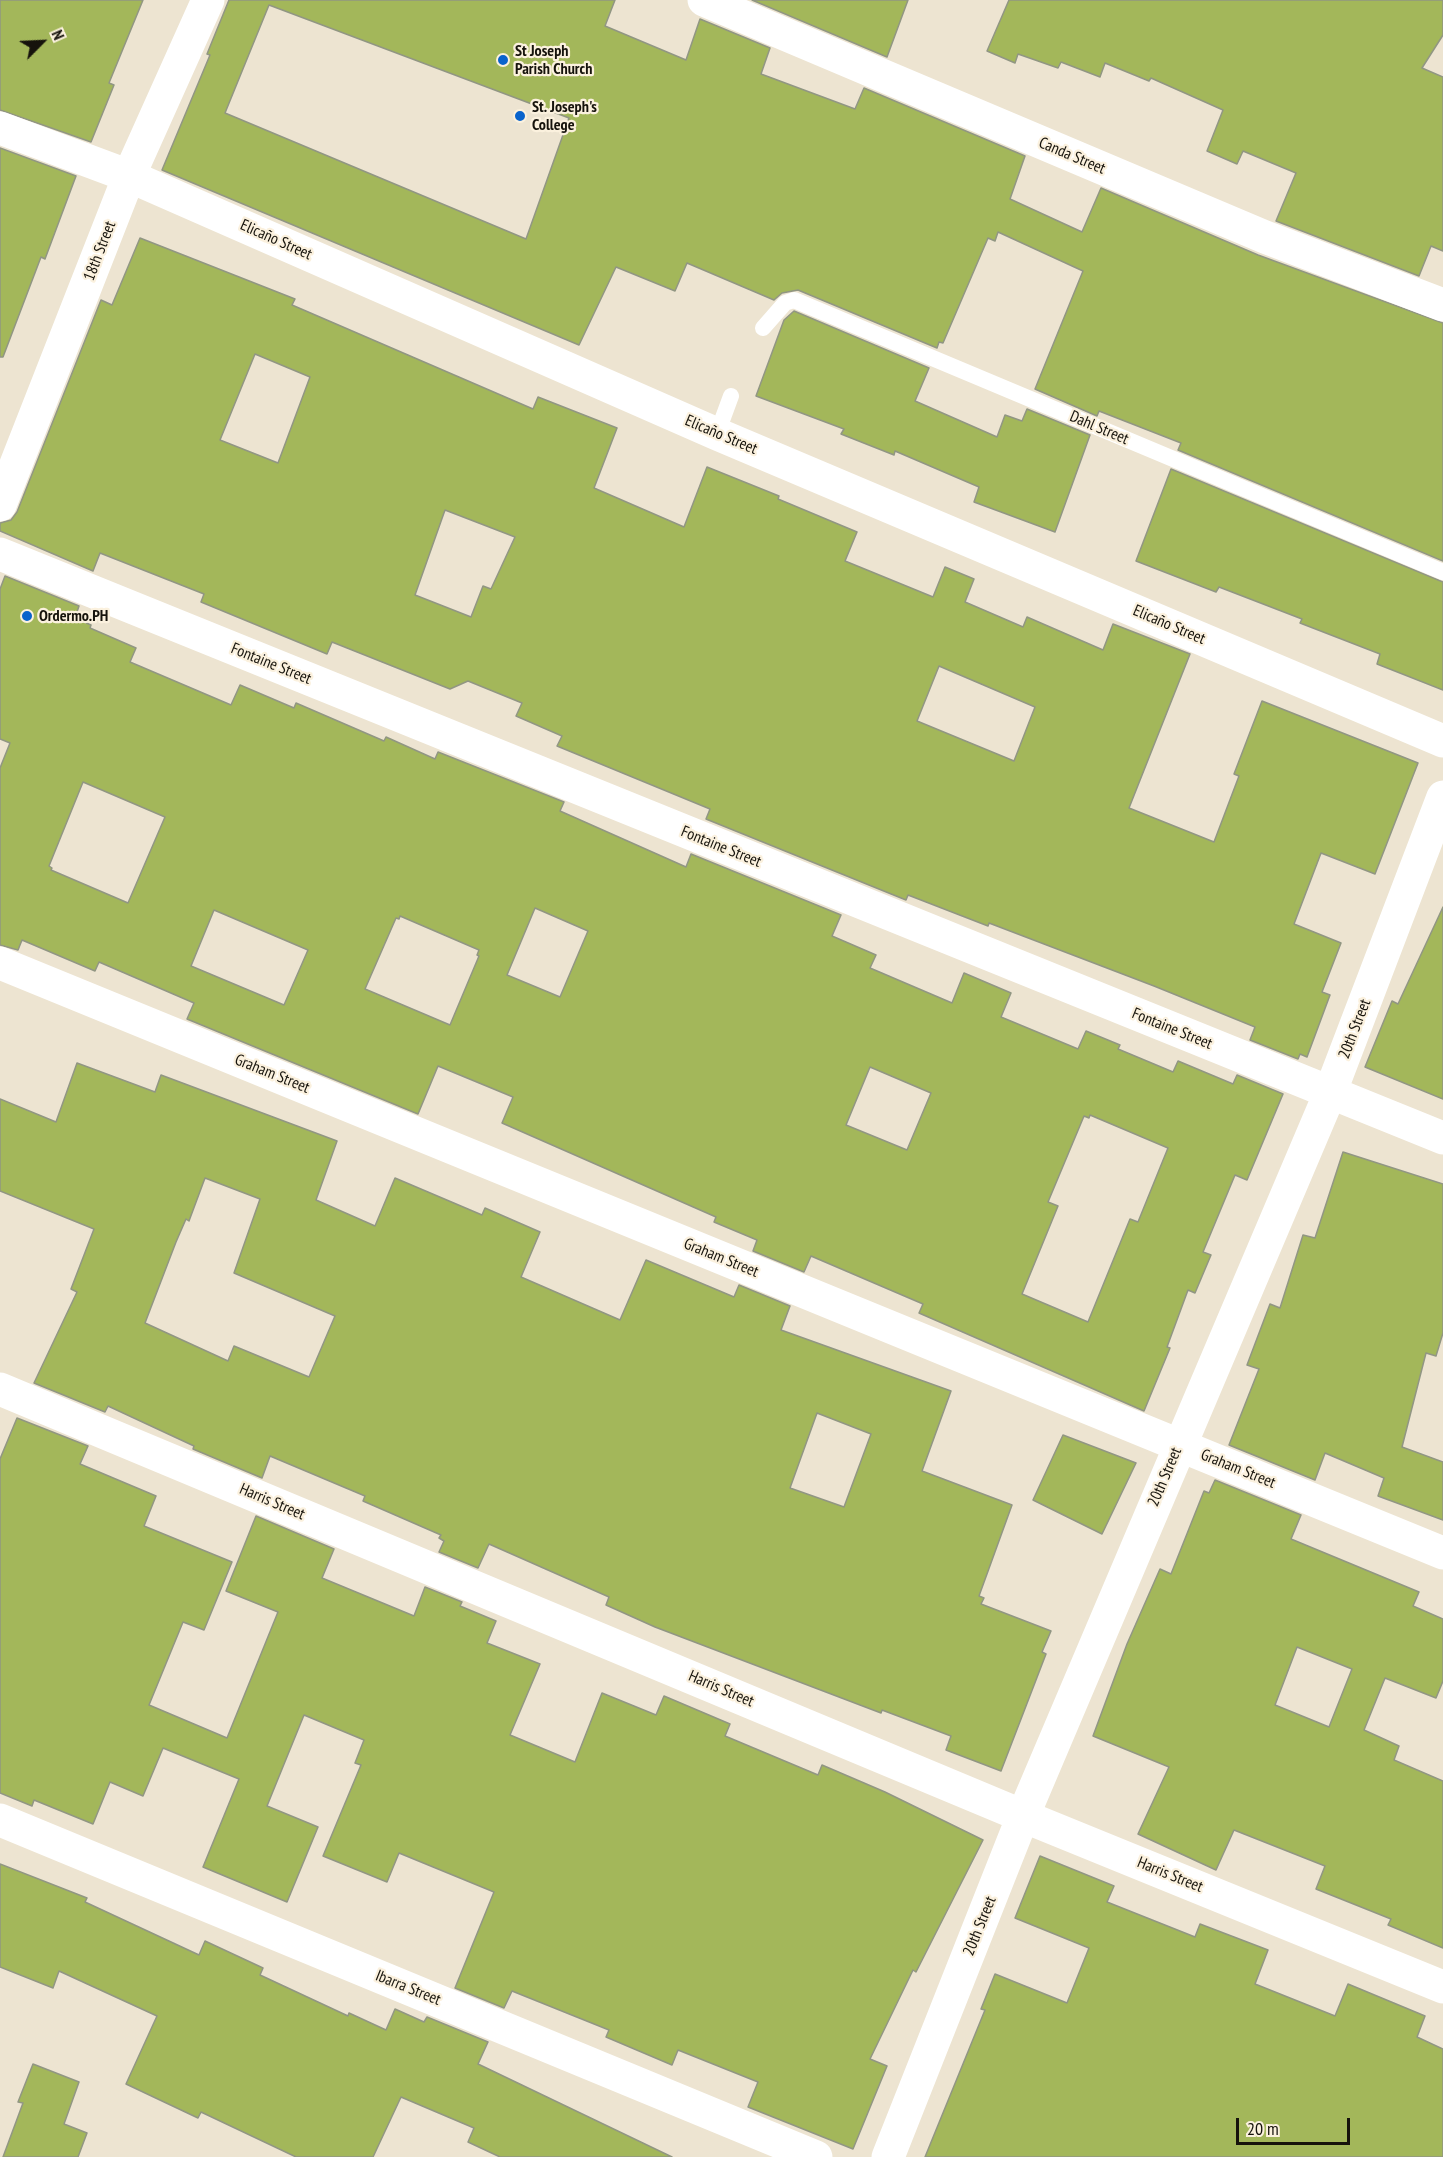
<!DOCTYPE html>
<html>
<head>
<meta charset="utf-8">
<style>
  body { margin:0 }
  #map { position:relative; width:1443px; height:2157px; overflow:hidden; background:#ede4d1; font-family:"PT Sans Narrow",sans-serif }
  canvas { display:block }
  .north { position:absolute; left:12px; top:12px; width:60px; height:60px; -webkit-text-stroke:4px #fbf1de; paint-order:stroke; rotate:66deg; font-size:16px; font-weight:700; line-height:24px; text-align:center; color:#16130c }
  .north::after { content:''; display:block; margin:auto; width:21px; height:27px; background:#16130c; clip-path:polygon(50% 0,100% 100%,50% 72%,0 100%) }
  .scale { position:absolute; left:1236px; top:2118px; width:114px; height:27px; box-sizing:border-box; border:3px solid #16130c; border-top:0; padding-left:8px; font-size:18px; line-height:21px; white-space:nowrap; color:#16130c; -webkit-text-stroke:4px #fbf1de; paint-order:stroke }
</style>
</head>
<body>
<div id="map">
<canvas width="1443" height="2157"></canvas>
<div class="north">N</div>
<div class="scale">20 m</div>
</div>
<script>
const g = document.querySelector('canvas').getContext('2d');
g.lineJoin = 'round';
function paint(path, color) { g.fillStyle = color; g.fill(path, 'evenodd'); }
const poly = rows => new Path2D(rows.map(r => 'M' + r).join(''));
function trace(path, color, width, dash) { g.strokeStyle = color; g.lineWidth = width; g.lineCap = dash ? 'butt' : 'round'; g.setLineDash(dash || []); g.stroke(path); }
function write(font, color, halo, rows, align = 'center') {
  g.font = font + ' "PT Sans Narrow",sans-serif'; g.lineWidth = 4.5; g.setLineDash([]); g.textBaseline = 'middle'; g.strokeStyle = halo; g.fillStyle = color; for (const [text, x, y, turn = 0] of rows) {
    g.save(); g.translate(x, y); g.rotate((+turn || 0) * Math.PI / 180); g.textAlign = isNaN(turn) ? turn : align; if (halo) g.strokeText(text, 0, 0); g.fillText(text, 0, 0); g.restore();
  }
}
const building = poly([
  [0,0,143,0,109,83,114,85,91,142,0,110,0,0],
  [229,0,615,0,605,26,686,60,700,19,770,48,761,74,855,109,864,88,1025,156,1010,199,1082,232,1101,188,1258,255,1443,323,1443,561,1178,450,1181,443,1099,411,1097,416,1035,389,1083,271,998,232,995,241,988,238,943,343,939,342,937,348,798,290,782,293,774,300,687,263,675,291,616,267,579,345,162,170,210,55,207,54,229,0],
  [269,5,569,118,526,239,225,113,269,5],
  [752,0,908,0,887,57,752,0],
  [1009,0,1443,0,1443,35,1422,68,1443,77,1443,251,1431,246,1419,276,1276,221,1296,173,1243,151,1237,164,1207,151,1223,110,1151,78,1149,81,1105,63,1100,77,1061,62,1058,68,1018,54,1015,63,987,51,1009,0],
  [0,148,76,176,45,259,41,257,3,357,0,357,0,148],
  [140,238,295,299,292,305,533,409,538,397,617,428,594,488,684,527,707,467,779,496,778,499,857,532,845,561,933,597,945,567,974,579,965,602,1023,627,1027,617,1103,650,1113,624,1190,654,1129,808,1214,842,1239,776,1234,774,1262,701,1418,763,1375,874,1321,853,1294,924,1341,943,1322,992,1330,995,1307,1057,1300,1054,1298,1059,1250,1040,1255,1027,1154,986,989,923,988,926,908,895,906,900,706,819,710,809,557,746,562,736,516,716,522,703,468,681,450,689,332,642,327,654,201,602,204,594,100,553,93,571,0,531,0,523,11,520,17,512,101,300,112,305,140,238],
  [255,354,310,377,278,463,220,440,255,354],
  [445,510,515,537,491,589,483,586,471,617,415,595,445,510],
  [939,666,1035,707,1014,761,917,721,939,666],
  [794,311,929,368,915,401,997,437,1005,415,1022,421,1027,409,1090,435,1055,532,974,502,979,487,895,451,894,455,841,434,844,429,756,396,784,320,794,311],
  [1171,469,1443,582,1443,690,1377,664,1380,654,1300,623,1302,619,1219,587,1216,592,1136,561,1171,469],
  [5,576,79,606,75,618,91,625,90,628,136,648,130,662,231,705,240,685,294,708,296,703,384,741,386,737,435,759,438,752,564,802,560,811,686,867,691,854,841,915,832,936,876,955,870,968,952,1003,964,973,1011,993,1001,1017,1078,1049,1086,1031,1120,1045,1118,1049,1173,1072,1178,1061,1233,1084,1237,1075,1283,1094,1247,1180,1235,1175,1203,1252,1211,1255,1195,1293,1188,1290,1167,1347,1170,1348,1144,1411,919,1313,923,1304,811,1256,804,1272,753,1251,757,1240,714,1222,716,1217,502,1123,513,1097,438,1066,418,1114,187,1019,194,1003,99,962,95,971,22,940,18,950,0,945,0,768,10,743,0,739,0,589,5,576],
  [83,782,165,817,128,903,51,870,52,868,49,866,83,782],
  [535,908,588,931,560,997,507,975,535,908],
  [214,910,308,950,284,1005,191,966,214,910],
  [400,916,479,950,477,955,479,956,450,1025,365,989,396,918,399,919,400,916],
  [870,1067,931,1093,907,1150,846,1125,870,1067],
  [1090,1115,1168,1148,1138,1222,1130,1219,1088,1322,1022,1294,1058,1206,1048,1202,1084,1116,1089,1118,1090,1115],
  [1443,907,1443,1099,1365,1067,1392,1001,1398,1004,1443,907],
  [77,1063,155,1092,161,1075,337,1141,316,1200,375,1226,395,1178,482,1215,485,1208,540,1232,521,1277,620,1320,646,1260,734,1297,739,1285,790,1306,781,1330,951,1391,922,1471,1012,1505,979,1596,984,1598,981,1604,1051,1631,1042,1652,1046,1654,1001,1771,946,1750,951,1736,882,1710,881,1713,655,1627,606,1605,609,1597,489,1544,478,1568,439,1552,444,1541,439,1538,441,1535,363,1501,365,1496,270,1456,262,1478,193,1449,194,1446,108,1406,105,1412,34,1383,77,1292,71,1289,94,1229,0,1191,0,1099,56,1122,77,1063],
  [205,1178,260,1199,234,1273,335,1316,309,1377,234,1346,228,1361,145,1323,176,1242,186,1219,189,1221,205,1178],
  [817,1413,871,1434,844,1507,790,1488,817,1413],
  [1343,1152,1443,1184,1443,1333,1436,1356,1426,1353,1402,1447,1443,1462,1443,1520,1378,1496,1384,1478,1325,1453,1315,1480,1229,1445,1259,1369,1247,1365,1270,1304,1280,1308,1303,1235,1315,1238,1343,1152],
  [17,1418,88,1446,80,1464,156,1496,144,1526,232,1562,204,1630,183,1622,149,1705,227,1738,278,1612,226,1591,256,1516,334,1549,322,1578,414,1616,425,1587,462,1602,460,1606,496,1621,487,1643,540,1664,510,1735,575,1762,602,1693,656,1715,664,1696,730,1724,725,1736,818,1775,822,1765,885,1792,983,1840,916,1972,913,1970,870,2059,887,2066,853,2149,748,2107,758,2082,678,2050,672,2065,606,2037,609,2030,512,1991,504,2008,455,1988,494,1892,399,1853,387,1882,323,1856,361,1765,355,1763,364,1740,304,1715,267,1806,318,1827,287,1902,203,1867,239,1779,163,1748,143,1796,110,1782,93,1824,34,1800,32,1806,0,1793,0,1459,17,1418],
  [1063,1435,1136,1463,1102,1534,1033,1500,1063,1435],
  [1215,1480,1301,1515,1291,1539,1419,1592,1413,1606,1443,1619,1443,1681,1436,1698,1385,1678,1364,1730,1399,1746,1394,1760,1443,1781,1443,1948,1388,1925,1391,1919,1316,1889,1325,1866,1234,1830,1216,1870,1138,1834,1169,1767,1093,1736,1127,1644,1160,1569,1171,1574,1204,1491,1209,1493,1215,1480],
  [1297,1647,1352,1669,1329,1727,1275,1705,1297,1647],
  [1040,1856,1114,1886,1107,1902,1195,1937,1200,1924,1268,1950,1255,1984,1335,2016,1348,1984,1425,2016,1417,2037,1443,2049,1443,2157,925,2157,985,2010,981,2009,995,1974,1067,2003,1089,1948,1015,1918,1040,1856],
  [0,1864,87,1898,85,1902,199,1955,205,1941,263,1968,260,1975,348,2016,349,2013,386,2030,395,2009,424,2022,427,2017,488,2042,478,2064,672,2157,500,2157,468,2142,474,2128,401,2097,373,2157,296,2157,201,2112,198,2118,126,2084,157,2016,59,1971,53,1988,0,1967,0,1864],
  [33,2064,79,2082,64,2124,87,2133,78,2157,3,2157,23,2103,18,2102,33,2064]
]);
paint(building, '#a3b75a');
trace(building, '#919683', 1.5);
trace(poly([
  [763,328,785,303,794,300,1443,572],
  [717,434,731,396]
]), '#fff', 16);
trace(poly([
  [704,0,1265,237,1443,305],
  [0,128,129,176],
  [0,963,1443,1553],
  [1023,1816,1443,1987],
  [0,1820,816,2157]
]), '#fff', 33);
trace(poly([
  [129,176,717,434,1443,741],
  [0,505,129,176,208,0],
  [0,554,1443,1138],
  [0,1389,1023,1816],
  [888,2157,1023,1816,1330,1093,1443,797]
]), '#fff', 33);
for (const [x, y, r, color] of [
  [503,60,6,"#0963cc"],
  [520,116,6,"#0963cc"],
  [27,616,6,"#0963cc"]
]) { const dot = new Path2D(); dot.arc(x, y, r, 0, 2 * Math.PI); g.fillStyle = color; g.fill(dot); trace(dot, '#fbf1de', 2); }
write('bold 16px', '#16130c', '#fbf1de', [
  ["St Joseph",515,51],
  ["Parish Church",515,69],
  ["St. Joseph's",532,107],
  ["College",532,125],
  ["Ordermo.PH",39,616]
], 'left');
write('16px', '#16130c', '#fbf1de', [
  ["Canda Street",1072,156,23],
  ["Elicaño Street",276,240,24],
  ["18th Street",100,251,-69],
  ["Dahl Street",1099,428,23],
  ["Elicaño Street",721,435,23],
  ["Elicaño Street",1169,625,23],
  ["Fontaine Street",271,664,22],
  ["Fontaine Street",721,847,22],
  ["Fontaine Street",1172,1029,22],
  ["20th Street",1355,1029,-69],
  ["Graham Street",272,1074,22],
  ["Graham Street",721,1258,22],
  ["Graham Street",1238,1469,22],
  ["20th Street",1165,1477,-67],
  ["Harris Street",272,1502,23],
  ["Harris Street",721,1689,23],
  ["Harris Street",1170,1875,22],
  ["20th Street",980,1926,-68],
  ["Ibarra Street",408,1988,22]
]);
</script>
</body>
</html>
